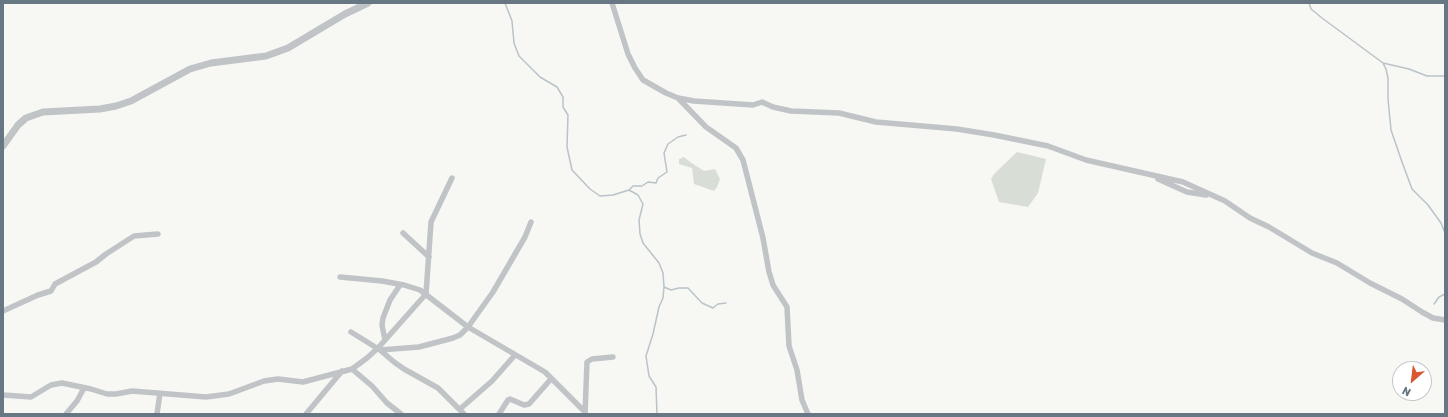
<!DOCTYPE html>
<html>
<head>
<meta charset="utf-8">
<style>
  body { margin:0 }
  #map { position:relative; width:1448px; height:417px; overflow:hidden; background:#f7f7f4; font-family:Rubik,sans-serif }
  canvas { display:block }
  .frame { position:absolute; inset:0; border:4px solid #677783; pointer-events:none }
  .north { position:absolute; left:1392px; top:361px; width:40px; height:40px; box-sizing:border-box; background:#fff; border:1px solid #c2c9cd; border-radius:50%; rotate:208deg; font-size:11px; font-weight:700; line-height:16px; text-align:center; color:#677783 }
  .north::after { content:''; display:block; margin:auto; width:14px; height:18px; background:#d85832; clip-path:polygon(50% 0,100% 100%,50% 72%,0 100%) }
</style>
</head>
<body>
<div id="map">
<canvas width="1448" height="417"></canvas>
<div class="frame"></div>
<div class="north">N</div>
</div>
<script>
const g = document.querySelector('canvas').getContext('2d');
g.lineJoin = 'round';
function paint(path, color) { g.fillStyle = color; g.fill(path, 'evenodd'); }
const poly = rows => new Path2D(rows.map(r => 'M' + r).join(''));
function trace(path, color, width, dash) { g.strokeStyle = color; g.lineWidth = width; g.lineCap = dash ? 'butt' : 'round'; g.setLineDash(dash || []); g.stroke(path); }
paint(poly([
  [1017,152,1046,159,1038,193,1028,207,999,202,991,179,994,174],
  [684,157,690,162,704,171,715,169,720,179,717,187,714,191,694,184,692,168,679,164,679,159]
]), '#d8ddd5');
trace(poly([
  [505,3,512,21,514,43,519,56,540,77,557,87,563,97,563,107,568,115,567,147,572,170,590,189,600,196,613,195,629,190,638,195,643,204,639,220,640,234,643,243,659,263,663,273,664,287,663,298,659,307,653,334,646,356,649,376,656,387,657,414],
  [1309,3,1311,9,1322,18,1383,63,1386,69,1388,78,1388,99,1391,130,1402,162,1412,189,1428,205,1441,223,1445,233],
  [1383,63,1409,69,1427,76,1445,76],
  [629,190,633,186,642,186,648,182,656,183,658,178,667,172,664,153,668,144,678,137,686,135],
  [664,287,671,290,679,288,688,288,702,303,713,308,718,304,726,303],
  [1434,304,1439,297,1445,294]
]), '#b9c3c8', 1.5);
trace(poly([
  [612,3,628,54,635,68,643,80,666,93,678,98,694,101,753,105,762,102,773,107,791,111,839,113,876,122,957,129,994,135,1048,146,1086,160,1183,182,1225,201,1250,218,1269,227,1312,253,1337,263,1370,283,1402,299,1422,312,1433,318,1445,320],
  [678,98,706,127,736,148,743,160,763,238,769,272,773,285,787,307,789,346,797,370,802,400,808,414],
  [1158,179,1187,192,1206,195],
  [403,233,429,257],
  [340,277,382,281,404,285,420,290,468,327,545,372,585,412],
  [3,311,38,295,51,291,55,284,96,262,106,254,134,236,158,234],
  [351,332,380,350,419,347,453,338,460,335,468,327,493,292,525,237,531,222],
  [385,340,382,325,383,318,390,300,400,285],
  [380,350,394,362,404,369,438,388,464,414],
  [352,369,372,386,387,403,401,414],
  [3,395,31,397,51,385,62,383,91,389,107,394,116,394,132,391,206,397,229,394,264,381,278,379,303,382,352,369,367,358,378,348,426,294,431,222,452,178],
  [460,409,492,381,515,355],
  [66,414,77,401,84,388],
  [157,414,160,393],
  [306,414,342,371],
  [499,414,508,400,510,399,524,405,529,404,551,379],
  [585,414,587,362,592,359,613,357]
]), '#c0c4c7', 5.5);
trace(poly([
  [3,146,18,125,26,118,43,112,100,109,116,106,131,101,190,69,211,63,266,56,288,48,345,14,368,3]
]), '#c0c4c7', 7);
</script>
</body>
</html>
